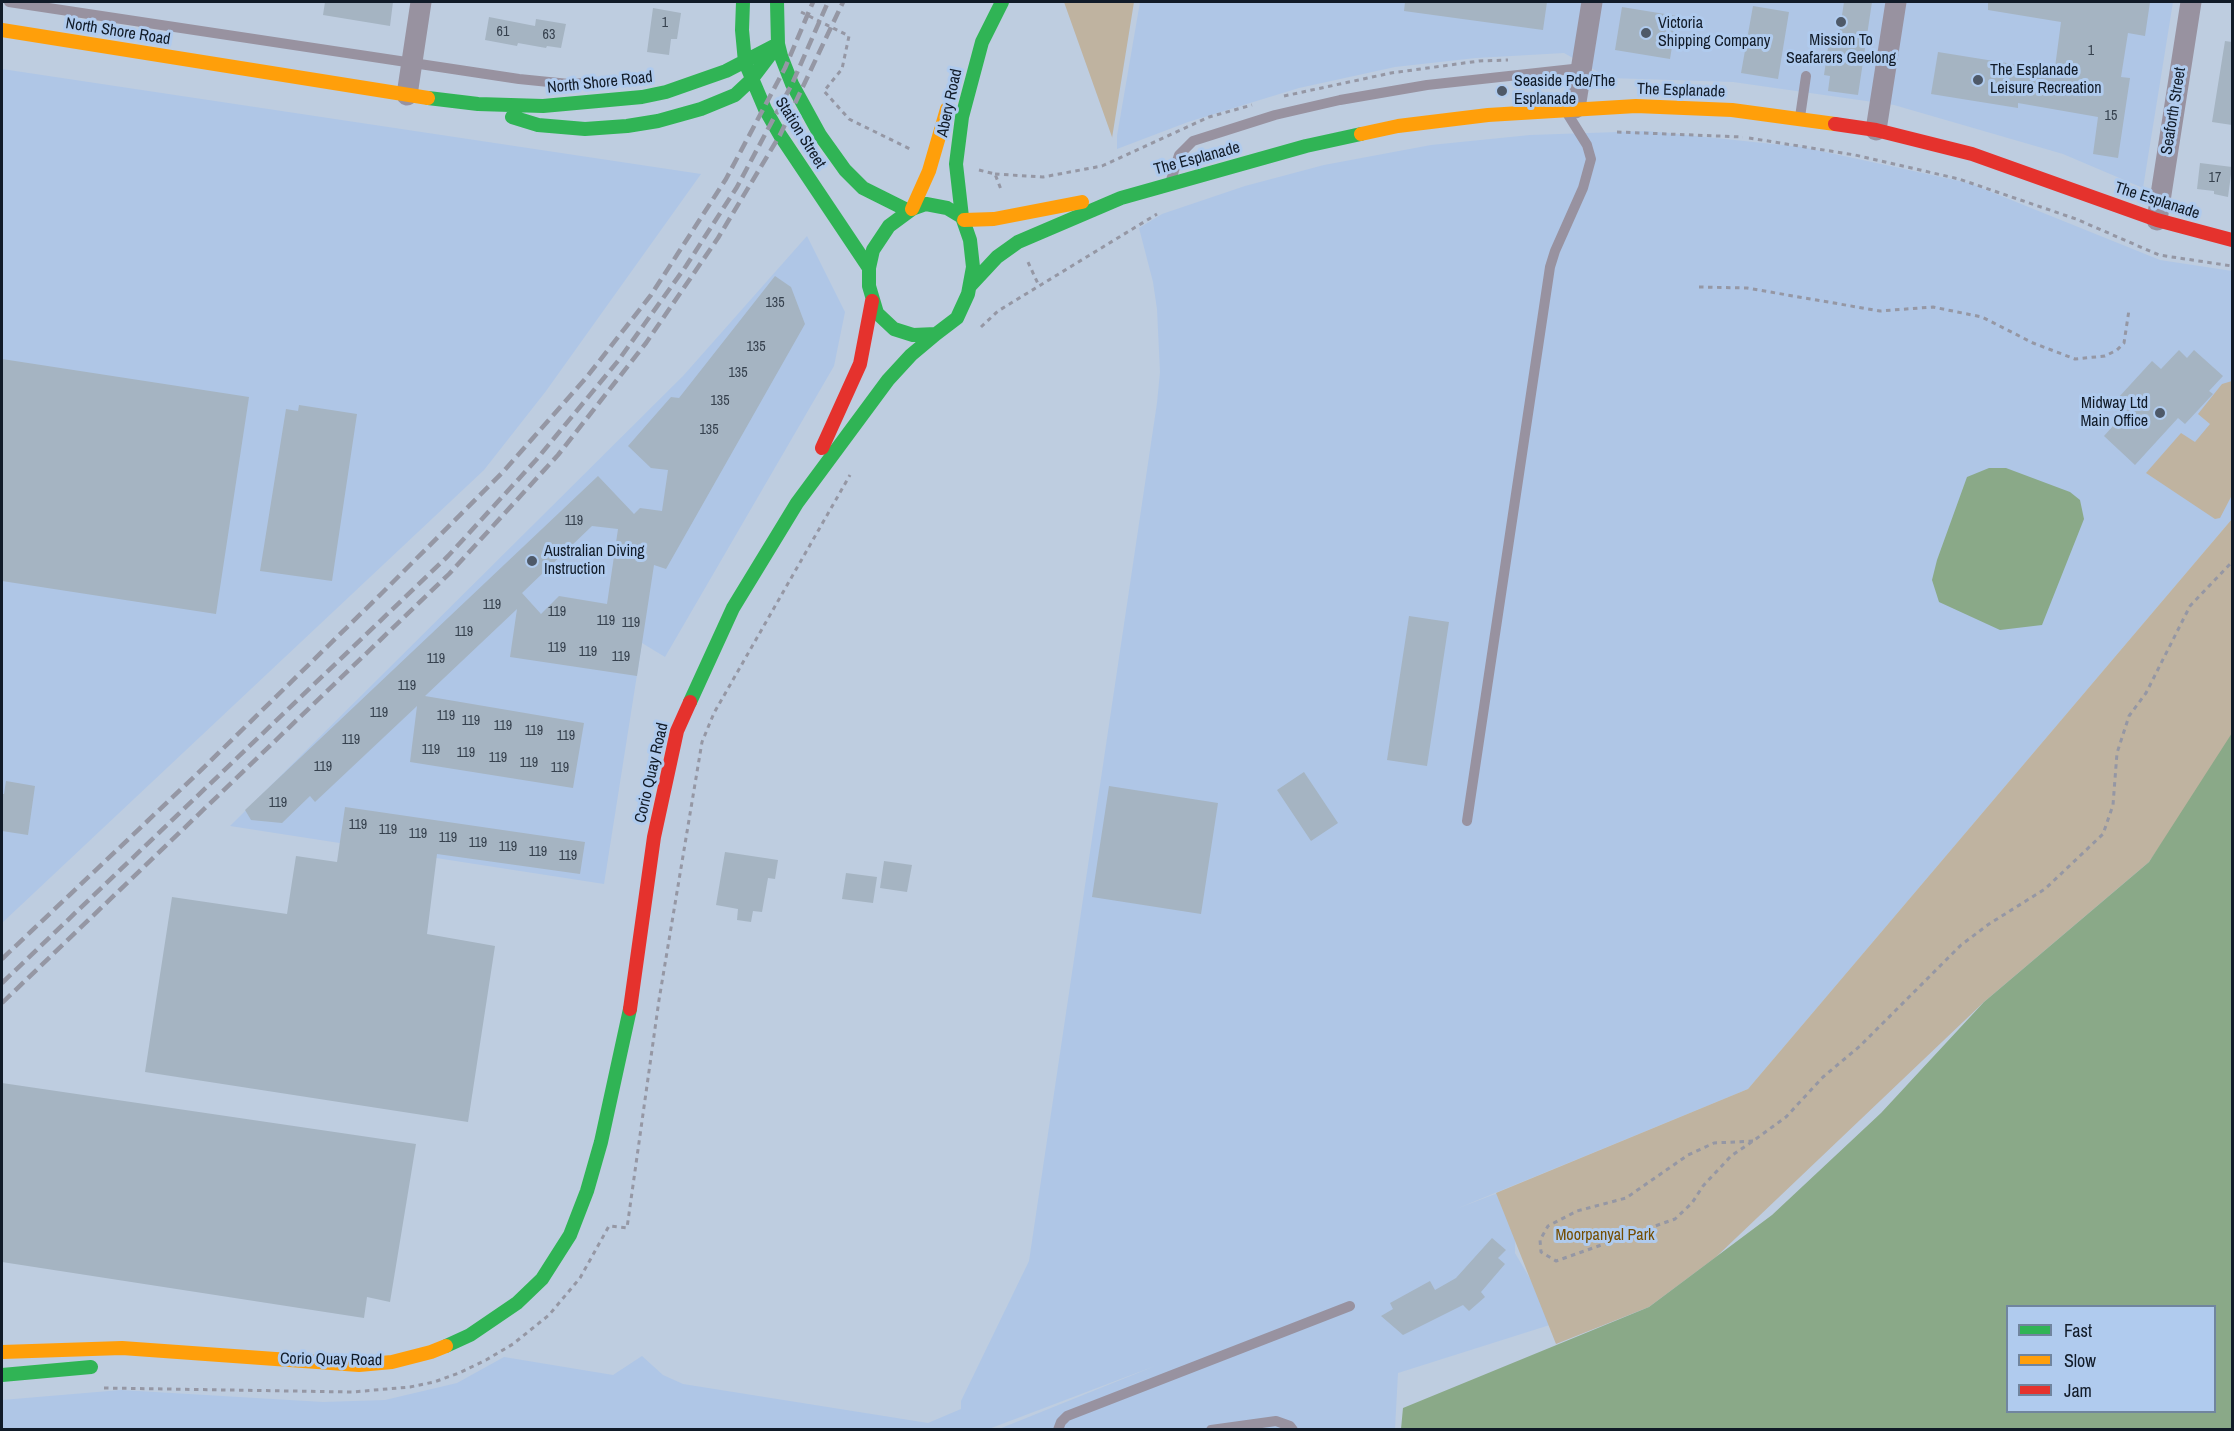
<!DOCTYPE html>
<html>
<head>
<meta charset="utf-8">
<style>
  body { margin:0 }
  #map { position:relative; width:2234px; height:1431px; overflow:hidden; background:#becde0; font-family:"Archivo Narrow",sans-serif }
  canvas { display:block }
  .frame { position:absolute; inset:0; border:3px solid #111b28; pointer-events:none }
  .legend { position:absolute; left:2006px; top:1305px; width:210px; height:108px; box-sizing:border-box; background:#b0cbee; border:2px solid #70859f; margin:0; padding:8px 10px; list-style:none; font-size:18px; color:#111b28 }
  .legend li { display:flex; align-items:center; gap:12px; height:30px }
  .legend b { width:30px; border:2px solid #70859f }
</style>
</head>
<body>
<div id="map">
<canvas width="2234" height="1431"></canvas>
<div class="frame"></div>
<ul class="legend">
<li><b style="height:8px;background:#30b455"></b>Fast</li>
<li><b style="height:8px;background:#ff9f0a"></b>Slow</li>
<li><b style="height:8px;background:#e5322d"></b>Jam</li>
</ul>
</div>
<script>
const g = document.querySelector('canvas').getContext('2d');
g.lineJoin = 'round';
function paint(path, color) { g.fillStyle = color; g.fill(path, 'evenodd'); }
const poly = rows => new Path2D(rows.map(r => 'M' + r).join(''));
function trace(path, color, width, dash) { g.strokeStyle = color; g.lineWidth = width; g.lineCap = dash ? 'butt' : 'round'; g.setLineDash(dash || []); g.stroke(path); }
function write(font, color, halo, rows, align = 'center') {
  g.font = font + ' "Archivo Narrow",sans-serif'; g.lineWidth = 6; g.setLineDash([]); g.textBaseline = 'middle'; g.strokeStyle = halo; g.fillStyle = color; for (const [text, x, y, turn = 0] of rows) {
    g.save(); g.translate(x, y); g.rotate((+turn || 0) * Math.PI / 180); g.textAlign = isNaN(turn) ? turn : align; if (halo) g.strokeText(text, 0, 0); g.fillText(text, 0, 0); g.restore();
  }
}
paint(poly([
  [1140,2,2173,2,2143,188,2063,154,1894,105,1733,82,1609,78,1564,53,1476,58,1395,67,1299,88,1188,122,1117,149,1117,136],
  [2,69,701,174,546,391,484,470,2,923],
  [1647,131,1802,147,1969,183,2160,260,2232,271,2232,519,1748,1089,1456,1209,1516,1186,1515,1253,1556,1323,1398,1373,1395,1429,999,1429,1155,1366,986,1430,2,1430,2,1400,121,1390,323,1402,385,1400,457,1383,504,1357,613,1375,642,1356,663,1375,683,1384,928,1423,961,1409,961,1401,1029,1261,1157,403,1160,372,1157,309,1153,282,1139,228,1162,214,1245,186,1324,165,1431,145,1530,135],
  [807,236,845,312,834,366,665,657,642,643,604,884,230,826,683,376]
]), '#afc6e6');
paint(poly([
  [1064,2,1134,2,1112,138,1112,137],
  [2232,381,2232,495,2220,518,2215,519,2146,473,2181,433,2195,442,2210,424,2198,414,2222,384],
  [2232,519,2232,741,2149,862,1984,1002,1716,1257,1649,1307,1556,1344,1496,1193,1748,1089]
]), '#bfb3a0');
paint(poly([
  [1989,468,2006,468,2070,492,2080,500,2084,519,2042,625,2000,630,1939,602,1932,580,1937,560,1967,477],
  [2232,733,2232,1429,1401,1429,1403,1408,1649,1307,1772,1215,1881,1113,1984,1002,2149,862],
  [2008,1306,2214,1306,2214,1412,2008,1412]
]), '#8aa988');
paint(poly([
  [325,2,393,2,390,26,323,15],
  [1405,2,1547,2,1543,30,1404,11],
  [1844,2,1872,2,1858,95,1828,91,1830,76,1824,75,1829,41,1838,42],
  [1988,2,2150,2,2145,36,2128,33,2121,77,2130,78,2118,158,2093,154,2098,117,2018,103,2018,108,1931,94,1938,52,2025,66,2024,70,2054,75,2061,22,1988,10],
  [1753,6,1789,12,1778,79,1741,73],
  [1622,7,1677,16,1670,59,1615,50],
  [653,8,681,13,677,39,671,39,669,55,647,52],
  [489,17,535,26,536,19,566,24,561,48,547,46,546,48,518,43,517,46,485,40],
  [2225,41,2232,42,2232,125,2212,122],
  [2200,163,2232,167,2228,197,2214,194,2214,191,2197,189],
  [775,276,791,287,805,324,666,569,654,565,637,676,510,657,517,609,425,696,584,723,573,788,410,762,417,706,315,802,310,796,282,823,251,820,245,810,598,476,634,514,640,508,662,511,668,470,651,468,628,446,671,397,679,398],
  [592,526,618,529,607,604,559,596,541,614,522,593],
  [2179,350,2187,358,2194,350,2223,376,2209,391,2213,394,2185,424,2178,418,2135,465,2104,436,2130,407,2119,397,2152,361,2161,369],
  [2,359,249,397,216,614,2,581],
  [299,405,357,414,332,581,260,571,286,409,298,411],
  [1409,616,1449,622,1427,766,1387,760],
  [1304,772,1338,823,1311,841,1277,790],
  [6,781,35,786,28,835,2,831,2,794,4,794],
  [1109,786,1218,803,1201,914,1092,897],
  [345,807,585,842,580,874,437,854,427,934,495,946,468,1122,145,1072,172,897,287,914,296,856,337,862],
  [725,852,778,860,775,879,768,878,762,912,753,911,751,922,737,920,738,909,716,905],
  [884,861,912,865,907,892,880,888],
  [846,873,877,877,873,903,842,899],
  [2,1083,416,1144,390,1302,367,1297,364,1318,2,1262],
  [1492,1238,1506,1250,1498,1258,1505,1264,1481,1292,1485,1297,1469,1311,1463,1305,1403,1335,1381,1316,1393,1309,1390,1303,1430,1281,1435,1290,1456,1278]
]), '#a5b4c2');
trace(poly([
  [801,12,849,36,842,69,824,91,849,119,912,150],
  [1284,96,1391,73,1479,61,1508,60],
  [1617,132,1743,137],
  [1749,138,1855,155,1959,179,2076,219,2159,255,2232,266],
  [979,170,995,174,1002,192],
  [995,174,1043,177,1102,166,1209,117,1252,105],
  [1028,262,1039,286],
  [1699,287,1747,288,1880,311,1933,307,1982,317,2033,343,2075,359,2105,356,2117,350,2124,343,2129,310],
  [981,327,998,311,1157,214],
  [1753,1141,1714,1143,1688,1155,1626,1198,1577,1211,1548,1226,1540,1240,1541,1252,1556,1261,1675,1219,1692,1203,1703,1186,1731,1156,1753,1141,1786,1117,1823,1077,1860,1046,1961,945,1989,924,2045,889,2103,834,2113,805,2117,753,2129,716,2146,693,2190,606,2232,562],
  [104,1388,352,1392,410,1387,434,1382,459,1373,486,1360,513,1344,549,1315,580,1278,609,1226,627,1228,659,1000,702,742,714,713,850,475]
]), '#9597a4', 3, [4.5, 4.5]);
trace(poly([
  [9,2,519,79,569,84,612,81],
  [1800,117,1806,76],
  [1171,180,1179,155,1193,141,1275,115,1340,100,1427,85,1582,68],
  [1467,821,1550,267,1555,251,1583,188,1591,159,1587,145,1567,113],
  [1058,1430,1061,1422,1067,1416,1350,1306],
  [1211,1430,1276,1421,1290,1426,1293,1430]
]), '#9892a0', 10);
trace(poly([
  [407,95,421,2],
  [1575,108,1592,2],
  [1876,130,1896,2],
  [2157,220,2191,2]
]), '#9892a0', 21);
trace(poly([
  [743,2,742,30,745,62,765,109,780,135,869,268],
  [777,2,778,44,781,56,792,84,820,135,845,170,863,188,909,211],
  [428,98,478,104,543,106,642,97,666,92,726,71,778,44],
  [512,117,538,125,585,129,627,126,658,121,701,109,735,95,751,80,773,51],
  [926,204,947,208,962,217,970,240,973,267,968,294,957,318,936,334,913,335,894,329,877,313,869,286,869,268,873,250,889,226,912,209,926,204],
  [962,217,956,164,962,117,982,42,1002,2],
  [970,286,997,257,1018,242,1121,198,1306,146,1361,134],
  [690,702,733,608,797,503,888,380,911,355,936,334],
  [446,1346,470,1335,517,1303,542,1279,570,1235,587,1191,601,1142,630,1009],
  [2,1375,91,1367]
]), '#30b455', 14);
trace(poly([
  [2,30,428,98],
  [1361,134,1398,126,1488,115,1636,106,1732,110,1835,124],
  [912,209,929,171,947,109],
  [964,220,994,219,1082,202],
  [2,1352,122,1348,359,1365,392,1362,431,1352,446,1346]
]), '#ff9f0a', 14);
trace(poly([
  [1835,124,1876,130,1972,154,2157,220,2232,240],
  [822,448,860,364,872,301],
  [630,1009,654,837,677,731,690,702]
]), '#e5322d', 14);
trace(poly([
  [2,959,196,775,381,594,503,472,586,378,651,295,726,179,785,68,813,2],
  [2,983,448,556,536,460,618,361,686,266,737,187,792,84,828,2],
  [2,1003,449,574,558,455,646,343,718,238,780,135,843,2]
]), '#9597a4', 4.5, [12, 6]);
for (const [x, y, r, color] of [
  [1841,22,6,"#4e5968"],
  [1646,33,6,"#4e5968"],
  [1978,80,6,"#4e5968"],
  [1502,91,6,"#4e5968"],
  [2160,413,6,"#4e5968"],
  [532,561,6,"#4e5968"]
]) { const dot = new Path2D(); dot.arc(x, y, r, 0, 2 * Math.PI); g.fillStyle = color; g.fill(dot); trace(dot, '#b0cbee', 2); }
write('14px', '#36414e', null, [
  ["1",665,23],
  ["61",503,32],
  ["63",549,35],
  ["1",2091,51],
  ["15",2111,116],
  ["17",2215,178],
  ["135",775,303],
  ["135",756,347],
  ["135",738,373],
  ["135",720,401],
  ["135",709,430],
  ["119",574,521],
  ["119",492,605],
  ["119",557,612],
  ["119",606,621],
  ["119",631,623],
  ["119",464,632],
  ["119",557,648],
  ["119",588,652],
  ["119",621,657],
  ["119",436,659],
  ["119",407,686],
  ["119",379,713],
  ["119",446,716],
  ["119",471,721],
  ["119",503,726],
  ["119",534,731],
  ["119",566,736],
  ["119",351,740],
  ["119",431,750],
  ["119",466,753],
  ["119",498,758],
  ["119",529,763],
  ["119",323,767],
  ["119",560,768],
  ["119",278,803],
  ["119",358,825],
  ["119",388,830],
  ["119",418,834],
  ["119",448,838],
  ["119",478,843],
  ["119",508,847],
  ["119",538,852],
  ["119",568,856]
]);
write('16px', '#111b28', '#b0cbee', [
  ["Victoria",1658,24],
  ["Shipping Company",1658,42],
  ["Mission To",1841,41,"center"],
  ["Seafarers Geelong",1841,59,"center"],
  ["The Esplanade",1990,71],
  ["Leisure Recreation",1990,89],
  ["Seaside Pde/The",1514,82],
  ["Esplanade",1514,100],
  ["Midway Ltd",2148,404,"right"],
  ["Main Office",2148,422,"right"],
  ["Australian Diving",544,552],
  ["Instruction",544,570]
], 'left');
write('16px', '#111b28', '#b0cbee', [
  ["North Shore Road",118,32,9],
  ["North Shore Road",600,83,-6],
  ["The Esplanade",1681,91,2],
  ["Abery Road",950,103,-78],
  ["Seaforth Street",2174,111,-81],
  ["Station Street",800,133,58],
  ["The Esplanade",1197,159,-15],
  ["The Esplanade",2157,201,18],
  ["Corio Quay Road",652,773,-77],
  ["Corio Quay Road",331,1360,1]
]);
write('16px', '#744d00', '#b0cbee', [
  ["Moorpanyal Park",1605,1236]
]);
</script>
</body>
</html>
